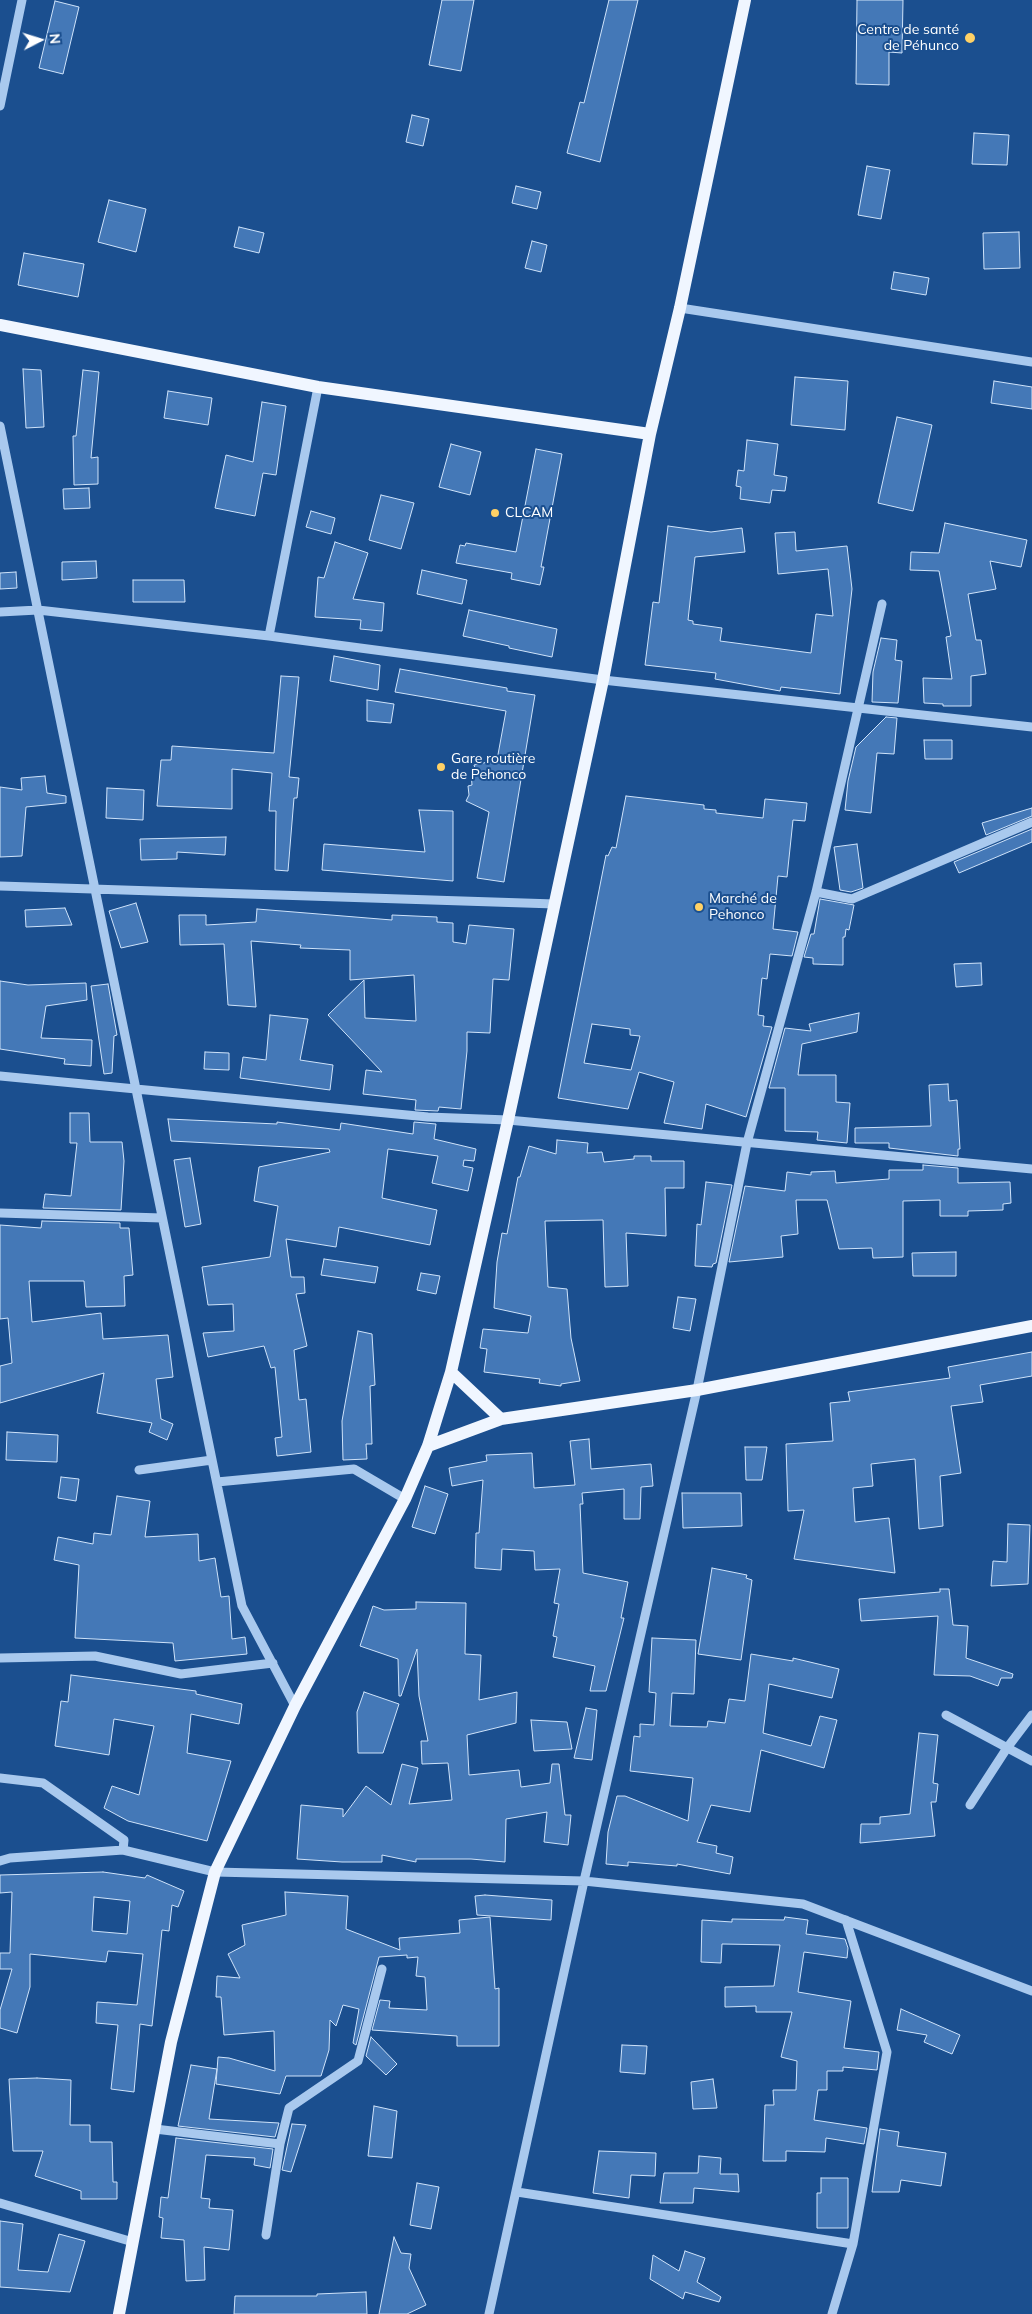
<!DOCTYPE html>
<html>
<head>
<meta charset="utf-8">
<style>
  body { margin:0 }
  #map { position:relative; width:1032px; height:2314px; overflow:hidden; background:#1b4f8f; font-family:Mulish,sans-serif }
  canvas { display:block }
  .north { position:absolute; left:15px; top:15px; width:50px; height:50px; -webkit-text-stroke:4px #1b4f8f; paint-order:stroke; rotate:85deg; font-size:14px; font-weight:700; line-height:20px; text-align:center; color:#fff }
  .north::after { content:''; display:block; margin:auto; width:18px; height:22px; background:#fff; clip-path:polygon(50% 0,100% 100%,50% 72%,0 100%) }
</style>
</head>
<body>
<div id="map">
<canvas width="1032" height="2314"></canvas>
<div class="north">N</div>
</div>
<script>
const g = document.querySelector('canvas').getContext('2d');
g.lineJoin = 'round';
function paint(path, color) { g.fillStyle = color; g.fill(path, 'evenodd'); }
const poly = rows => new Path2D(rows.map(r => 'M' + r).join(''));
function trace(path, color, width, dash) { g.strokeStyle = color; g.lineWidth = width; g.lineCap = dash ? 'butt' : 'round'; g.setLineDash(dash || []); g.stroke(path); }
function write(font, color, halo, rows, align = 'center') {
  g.font = font + ' Mulish,sans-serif'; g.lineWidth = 4; g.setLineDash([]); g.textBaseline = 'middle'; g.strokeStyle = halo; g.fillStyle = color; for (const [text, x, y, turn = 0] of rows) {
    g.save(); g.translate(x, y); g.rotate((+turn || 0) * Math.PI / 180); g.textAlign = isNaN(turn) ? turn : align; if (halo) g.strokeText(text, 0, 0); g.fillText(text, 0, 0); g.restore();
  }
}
const building = poly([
  [442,0,474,0,461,71,429,65,442,0],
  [609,0,638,0,600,162,567,153,580,102,584,103,609,0],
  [857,0,903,0,902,53,889,52,889,85,856,84,857,0],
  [55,1,79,7,63,74,39,68,55,1],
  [412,115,429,119,423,146,406,142,412,115],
  [974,133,1009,135,1007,165,972,164,974,133],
  [867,166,890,170,881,219,858,215,867,166],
  [516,186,541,192,537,209,512,203,516,186],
  [109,200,146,209,136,252,98,242,109,200],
  [239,227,264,233,259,253,234,247,239,227],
  [1019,232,1020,268,984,269,983,233,1019,232],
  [532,241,547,245,541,272,525,268,532,241],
  [24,253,84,264,78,297,18,285,24,253],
  [894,272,929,278,926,295,891,289,894,272],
  [23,369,41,370,44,427,26,428,23,369],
  [83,370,99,372,91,458,98,457,98,484,74,485,73,436,76,436,83,370],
  [795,377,848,381,845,430,791,425,795,377],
  [994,381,1032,387,1032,409,991,403,994,381],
  [168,391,212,398,208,425,164,418,168,391],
  [262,402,286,406,276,475,263,473,255,516,215,508,226,455,253,462,262,402],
  [897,417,932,425,913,511,878,503,897,417],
  [747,440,778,444,774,475,787,477,785,491,772,490,770,503,740,499,741,487,736,486,738,470,744,471,747,440],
  [451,444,481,452,470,495,439,487,451,444],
  [536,449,562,454,541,567,544,567,540,585,511,579,512,573,456,563,460,545,465,546,466,543,516,552,536,449],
  [89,488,90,508,64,509,63,489,89,488],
  [381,495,414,503,401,549,369,540,381,495],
  [311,511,335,518,331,534,306,527,311,511],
  [945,523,1027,540,1021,567,990,561,996,589,968,594,976,640,981,640,986,674,971,676,971,706,943,706,943,704,924,703,923,678,952,679,946,637,951,636,939,571,910,570,911,552,939,553,945,523],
  [668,526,711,532,742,528,745,552,695,557,688,620,693,621,693,624,722,628,720,641,811,653,816,614,833,616,828,569,778,574,775,533,795,532,796,551,847,546,852,589,840,694,781,687,780,691,715,679,716,673,645,665,653,602,659,603,668,526],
  [335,542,368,553,353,599,384,603,382,631,360,629,361,620,315,617,318,577,324,578,335,542],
  [96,561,97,578,62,580,62,562,96,561],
  [422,570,467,580,462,604,417,594,422,570],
  [16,572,17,588,0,589,0,573,16,572],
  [133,580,184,580,185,602,133,602,133,580],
  [469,610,557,629,552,657,509,648,509,646,463,636,469,610],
  [881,638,897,640,895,660,902,661,898,703,872,702,873,672,881,638],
  [334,656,380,665,378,690,330,681,334,656],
  [400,669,507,688,507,691,535,695,504,882,477,878,489,812,466,801,469,795,468,786,472,785,471,773,476,772,474,765,497,760,506,711,395,692,400,669],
  [281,676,299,677,289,777,299,778,297,798,294,798,288,871,275,870,276,811,269,811,272,773,232,769,232,809,157,806,161,760,171,760,172,746,274,753,281,676],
  [367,700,394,704,391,723,367,721,367,700],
  [886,717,897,718,894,754,877,753,871,813,845,810,848,781,856,747,886,717],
  [924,740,952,740,952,759,925,759,924,740],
  [45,776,47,793,66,796,66,803,26,807,22,856,0,857,0,787,22,790,21,778,45,776],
  [107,788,144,790,143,820,106,818,107,788],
  [626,796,704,805,704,809,716,810,716,813,763,818,765,799,807,803,805,821,793,820,787,877,778,876,773,929,798,932,792,956,770,954,767,979,762,978,758,1015,764,1016,763,1026,772,1027,746,1117,706,1104,702,1129,664,1123,674,1082,639,1072,628,1109,558,1098,606,855,608,856,612,847,616,848,626,796],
  [592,1024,630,1029,630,1035,640,1036,631,1070,584,1063,592,1024],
  [1032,808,1032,816,986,835,982,823,1032,808],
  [419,810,453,811,453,881,322,870,324,844,425,852,419,810],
  [1032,829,1032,842,959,873,954,862,1032,829],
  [226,837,225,855,177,852,177,859,141,860,140,839,226,837],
  [857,844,863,888,851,892,840,890,834,847,857,844],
  [820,899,854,905,849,930,846,929,845,937,843,937,843,965,813,964,813,958,804,957,811,934,814,934,820,899],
  [136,903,148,942,121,948,109,911,136,903],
  [65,908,72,925,26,927,25,910,65,908],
  [257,909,392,920,392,915,437,917,437,922,453,923,453,942,466,944,469,925,514,929,509,980,493,979,490,1033,467,1032,467,1051,461,1109,439,1107,438,1111,415,1110,416,1100,363,1094,366,1070,382,1072,328,1015,364,980,365,1018,416,1021,414,975,350,980,350,950,300,948,301,945,251,941,256,1007,228,1005,224,944,180,945,179,915,206,915,206,925,256,922,257,909],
  [981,963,982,985,956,987,954,964,981,963],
  [0,981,28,985,86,983,87,1000,46,1006,41,1038,92,1040,91,1066,64,1064,65,1059,0,1049,0,981],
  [108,984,117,1035,114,1036,112,1073,104,1074,91,986,108,984],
  [859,1013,857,1032,802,1044,798,1075,836,1075,836,1102,850,1103,847,1143,817,1140,818,1132,785,1131,785,1088,769,1088,785,1028,811,1031,809,1024,859,1013],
  [270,1015,308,1019,300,1060,333,1065,330,1090,240,1078,243,1057,266,1060,270,1015],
  [205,1052,229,1053,229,1070,204,1069,205,1052],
  [948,1084,949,1101,957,1100,960,1149,958,1149,958,1156,889,1148,889,1143,855,1143,855,1128,931,1126,929,1085,948,1084],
  [70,1113,89,1113,90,1142,122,1142,124,1161,121,1210,43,1208,45,1194,71,1196,77,1143,70,1143,70,1113],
  [168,1119,277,1124,277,1122,340,1130,341,1123,413,1134,414,1122,436,1124,434,1139,476,1149,474,1161,464,1160,463,1166,473,1168,468,1191,432,1183,438,1156,388,1149,382,1198,437,1210,430,1245,339,1227,336,1247,286,1239,291,1277,304,1277,305,1293,296,1294,307,1346,294,1350,299,1400,306,1399,311,1452,277,1456,275,1438,282,1437,275,1367,271,1368,264,1346,208,1357,203,1333,234,1331,233,1304,208,1305,202,1267,270,1257,278,1206,254,1201,259,1167,330,1152,329,1149,171,1141,168,1119],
  [557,1140,588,1143,587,1153,602,1152,604,1162,634,1159,634,1156,651,1156,651,1161,684,1161,684,1188,665,1188,666,1236,626,1233,628,1286,605,1287,603,1220,545,1221,548,1287,567,1289,571,1338,580,1381,561,1384,561,1386,539,1383,540,1379,484,1372,487,1349,480,1348,483,1329,528,1333,531,1316,494,1308,497,1262,502,1233,507,1234,518,1177,520,1177,529,1146,556,1154,557,1140],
  [190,1158,201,1224,185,1227,174,1160,190,1158],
  [923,1165,958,1168,958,1183,1010,1182,1011,1203,1003,1204,1003,1210,968,1211,968,1216,940,1216,940,1200,903,1201,903,1257,873,1258,872,1248,839,1249,827,1200,796,1200,798,1234,781,1236,783,1257,729,1262,745,1186,785,1191,787,1172,811,1175,811,1172,835,1171,836,1183,889,1179,889,1170,923,1170,923,1165],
  [706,1182,732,1185,716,1263,713,1264,712,1267,695,1266,697,1224,701,1225,706,1182],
  [42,1221,120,1223,120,1228,129,1228,133,1275,124,1276,125,1306,86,1307,84,1281,29,1281,32,1322,101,1313,103,1339,168,1335,173,1377,156,1379,161,1419,173,1424,167,1440,149,1432,152,1423,97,1413,104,1373,0,1403,0,1366,12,1363,8,1318,0,1319,0,1225,41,1228,42,1221],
  [956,1252,956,1276,913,1276,912,1253,956,1252],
  [324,1259,378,1267,375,1283,321,1275,324,1259],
  [421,1273,440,1276,436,1294,417,1290,421,1273],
  [678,1297,696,1299,690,1331,673,1328,678,1297],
  [358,1331,372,1334,375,1385,370,1386,372,1444,366,1444,367,1459,343,1460,342,1421,358,1331],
  [1032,1352,1032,1376,980,1385,983,1402,951,1406,961,1473,940,1476,943,1526,919,1529,915,1459,871,1464,873,1486,853,1488,855,1522,889,1518,895,1573,794,1559,804,1510,788,1511,786,1444,833,1441,830,1403,850,1401,848,1392,950,1378,948,1367,1032,1352],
  [7,1432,58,1435,57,1462,6,1460,7,1432],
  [589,1439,591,1469,651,1464,653,1486,641,1487,640,1519,624,1519,624,1489,582,1493,583,1504,580,1504,583,1573,628,1582,621,1618,624,1618,606,1691,590,1691,595,1666,553,1657,557,1637,553,1636,559,1604,554,1603,560,1569,535,1570,534,1551,502,1549,501,1570,475,1568,476,1533,479,1533,483,1480,452,1486,449,1468,487,1461,486,1455,532,1453,534,1488,575,1485,570,1441,589,1439],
  [745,1447,767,1447,762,1480,746,1480,745,1447],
  [61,1477,79,1479,76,1501,58,1498,61,1477],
  [425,1486,448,1494,435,1534,412,1527,425,1486],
  [682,1493,741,1493,742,1526,683,1528,682,1493],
  [117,1496,150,1501,145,1537,198,1534,199,1561,215,1558,221,1597,229,1596,232,1639,245,1637,247,1654,175,1661,173,1643,75,1638,79,1565,54,1560,58,1537,93,1544,94,1533,111,1535,117,1496],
  [1008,1524,1030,1525,1028,1584,991,1586,993,1561,1007,1562,1008,1524],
  [712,1568,747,1575,746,1578,752,1580,741,1660,698,1654,712,1568],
  [940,1589,949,1589,953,1625,968,1626,966,1658,1013,1674,1012,1678,1001,1678,998,1686,970,1676,934,1675,938,1616,861,1621,859,1599,940,1592,940,1589],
  [416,1602,466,1603,465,1654,481,1655,479,1700,517,1692,516,1723,467,1735,469,1775,519,1770,521,1787,550,1783,552,1764,559,1764,565,1815,571,1815,568,1845,544,1842,547,1812,506,1819,505,1862,471,1859,416,1859,416,1862,382,1855,382,1862,342,1862,297,1859,301,1805,343,1809,343,1817,366,1786,391,1805,402,1764,418,1768,409,1804,452,1800,448,1763,422,1764,421,1741,428,1741,419,1696,417,1649,401,1696,399,1696,398,1659,360,1646,373,1606,384,1610,416,1609,416,1602],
  [652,1638,696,1640,694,1694,672,1693,670,1726,707,1727,708,1721,725,1723,729,1699,745,1701,751,1654,793,1661,793,1658,839,1669,832,1698,769,1684,763,1733,811,1746,820,1716,837,1720,824,1768,761,1750,750,1812,711,1805,697,1842,717,1846,716,1853,733,1857,730,1874,677,1864,677,1866,628,1862,628,1866,606,1864,608,1832,617,1796,625,1796,688,1821,693,1778,630,1771,634,1736,640,1737,640,1724,654,1725,656,1693,649,1692,652,1638],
  [71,1675,196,1691,196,1694,242,1704,239,1724,191,1714,187,1753,231,1761,207,1841,128,1821,104,1808,112,1786,139,1795,154,1726,114,1719,109,1755,55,1746,61,1701,68,1702,71,1675],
  [364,1692,399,1704,383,1753,358,1753,357,1712,364,1692],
  [586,1708,597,1710,592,1760,574,1758,586,1708],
  [531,1720,567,1722,572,1749,534,1751,531,1720],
  [919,1733,938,1735,933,1783,938,1784,936,1802,931,1802,935,1836,860,1843,861,1824,880,1824,880,1817,910,1814,919,1733],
  [103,1872,145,1878,147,1875,184,1891,178,1907,172,1905,169,1931,162,1930,152,2026,140,2024,134,2092,111,2089,118,2025,96,2023,97,2002,137,2005,143,1954,108,1951,106,1962,30,1954,30,1987,17,2033,0,2028,0,2010,12,1969,0,1969,0,1953,10,1953,12,1892,0,1893,0,1875,103,1872],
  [94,1897,130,1901,127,1934,92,1931,94,1897],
  [285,1892,348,1896,346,1929,400,1950,399,1938,460,1933,459,1920,490,1917,495,1989,499,1988,499,2046,457,2046,457,2036,372,2030,380,2000,390,2001,389,2008,427,2010,425,1977,416,1976,418,1957,407,1958,407,1955,379,1957,356,2045,353,2043,359,2009,343,2005,336,2026,330,2020,329,2050,321,2076,286,2076,280,2094,216,2084,218,2057,229,2058,275,2071,274,2031,224,2035,221,1997,216,1997,217,1976,240,1978,228,1954,245,1945,242,1925,286,1915,285,1892],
  [485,1895,552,1900,551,1920,477,1915,475,1896,485,1895],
  [785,1917,808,1920,806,1934,845,1939,848,1948,847,1958,804,1952,798,1992,851,2001,844,2048,879,2052,877,2070,843,2067,843,2071,827,2071,827,2090,818,2090,814,2120,867,2128,864,2144,826,2138,825,2152,786,2151,786,2161,763,2161,765,2105,774,2105,773,2090,796,2090,797,2061,781,2057,792,2012,756,2012,756,2006,725,2007,725,1987,774,1986,780,1945,722,1944,721,1963,701,1962,702,1920,732,1922,732,1919,784,1920,785,1917],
  [901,2009,960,2035,952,2054,924,2042,927,2035,897,2030,901,2009],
  [371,2037,397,2064,386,2075,366,2056,371,2037],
  [622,2045,647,2046,645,2074,620,2072,622,2045],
  [191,2065,217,2069,209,2119,279,2123,275,2137,178,2126,191,2065],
  [37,2078,71,2080,70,2125,90,2125,90,2142,112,2142,113,2182,117,2182,117,2199,81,2199,81,2191,35,2176,43,2151,13,2151,9,2079,37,2078],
  [713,2079,717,2108,693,2109,691,2082,713,2079],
  [374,2106,397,2111,392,2158,368,2156,374,2106],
  [292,2124,306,2125,291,2172,282,2170,292,2124],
  [880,2129,899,2132,897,2146,946,2153,941,2186,901,2180,899,2192,872,2192,880,2129],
  [176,2138,273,2149,270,2168,254,2165,255,2158,206,2155,201,2198,210,2199,209,2208,233,2210,229,2250,204,2247,205,2280,186,2281,184,2240,161,2238,163,2218,159,2217,161,2197,168,2198,176,2138],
  [599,2151,656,2153,655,2176,631,2175,629,2198,593,2193,599,2151],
  [699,2156,721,2158,720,2174,738,2174,739,2192,694,2188,693,2203,660,2203,664,2173,698,2173,699,2156],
  [821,2178,848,2178,848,2228,817,2228,817,2193,821,2193,821,2178],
  [417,2183,439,2187,431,2229,410,2225,417,2183],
  [0,2221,23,2224,18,2270,48,2272,59,2234,85,2241,70,2292,0,2287,0,2221],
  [394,2237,401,2253,411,2254,409,2268,426,2305,407,2314,379,2314,394,2237],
  [685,2251,705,2258,697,2282,721,2297,719,2302,685,2292,683,2299,650,2279,653,2255,679,2271,685,2251],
  [366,2292,367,2314,234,2314,235,2296,317,2296,317,2294,366,2292]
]);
paint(building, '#4478b7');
trace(building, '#cfe3fa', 1);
trace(poly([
  [0,106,22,0],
  [680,308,1032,362],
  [0,426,242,1606,295,1706],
  [0,612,38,610,269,636,603,680,1032,727],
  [269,636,318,387],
  [0,886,555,904],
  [816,892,852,899,1032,822],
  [0,1076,428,1117,508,1120,1032,1169],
  [0,1213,162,1218],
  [139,1470,212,1460],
  [217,1482,354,1469,405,1499],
  [0,1658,95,1656,181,1674,273,1663],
  [946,1715,1032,1761],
  [0,1778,43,1783,124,1840,123,1850],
  [970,1805,1007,1748,1032,1715],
  [0,1861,10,1858,123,1850,215,1872,584,1881,803,1904,1032,1991],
  [155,2129,280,2144],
  [517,2192,853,2244],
  [0,2203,133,2242],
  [266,2235,280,2144,289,2108,358,2061,382,1969],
  [489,2314,584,1881,697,1390,747,1143,816,892,882,604],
  [832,2314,853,2244,887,2052,846,1920]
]), '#a9c9ee', 9);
trace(poly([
  [0,325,318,387,650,434],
  [451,1372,501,1419],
  [428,1446,501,1419,697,1390,1032,1326],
  [119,2314,171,2042,215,1872,295,1706,405,1499,428,1446,451,1372,508,1120,603,680,650,434,680,308,745,0]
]), '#f0f6ff', 12);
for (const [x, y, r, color] of [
  [970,38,6,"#ffd166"],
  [495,513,5,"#ffd166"],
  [441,767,5,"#ffd166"],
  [699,907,5,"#ffd166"]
]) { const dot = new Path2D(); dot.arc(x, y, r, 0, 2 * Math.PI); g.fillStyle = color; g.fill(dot); trace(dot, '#1b4f8f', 2); }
write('14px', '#fff', '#1b4f8f', [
  ["Centre de santé",959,30,"right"],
  ["de Péhunco",959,46,"right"],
  ["CLCAM",505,513],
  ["Gare routière",451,759],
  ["de Pehonco",451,775],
  ["Marché de",709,899],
  ["Pehonco",709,915]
], 'left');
</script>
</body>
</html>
